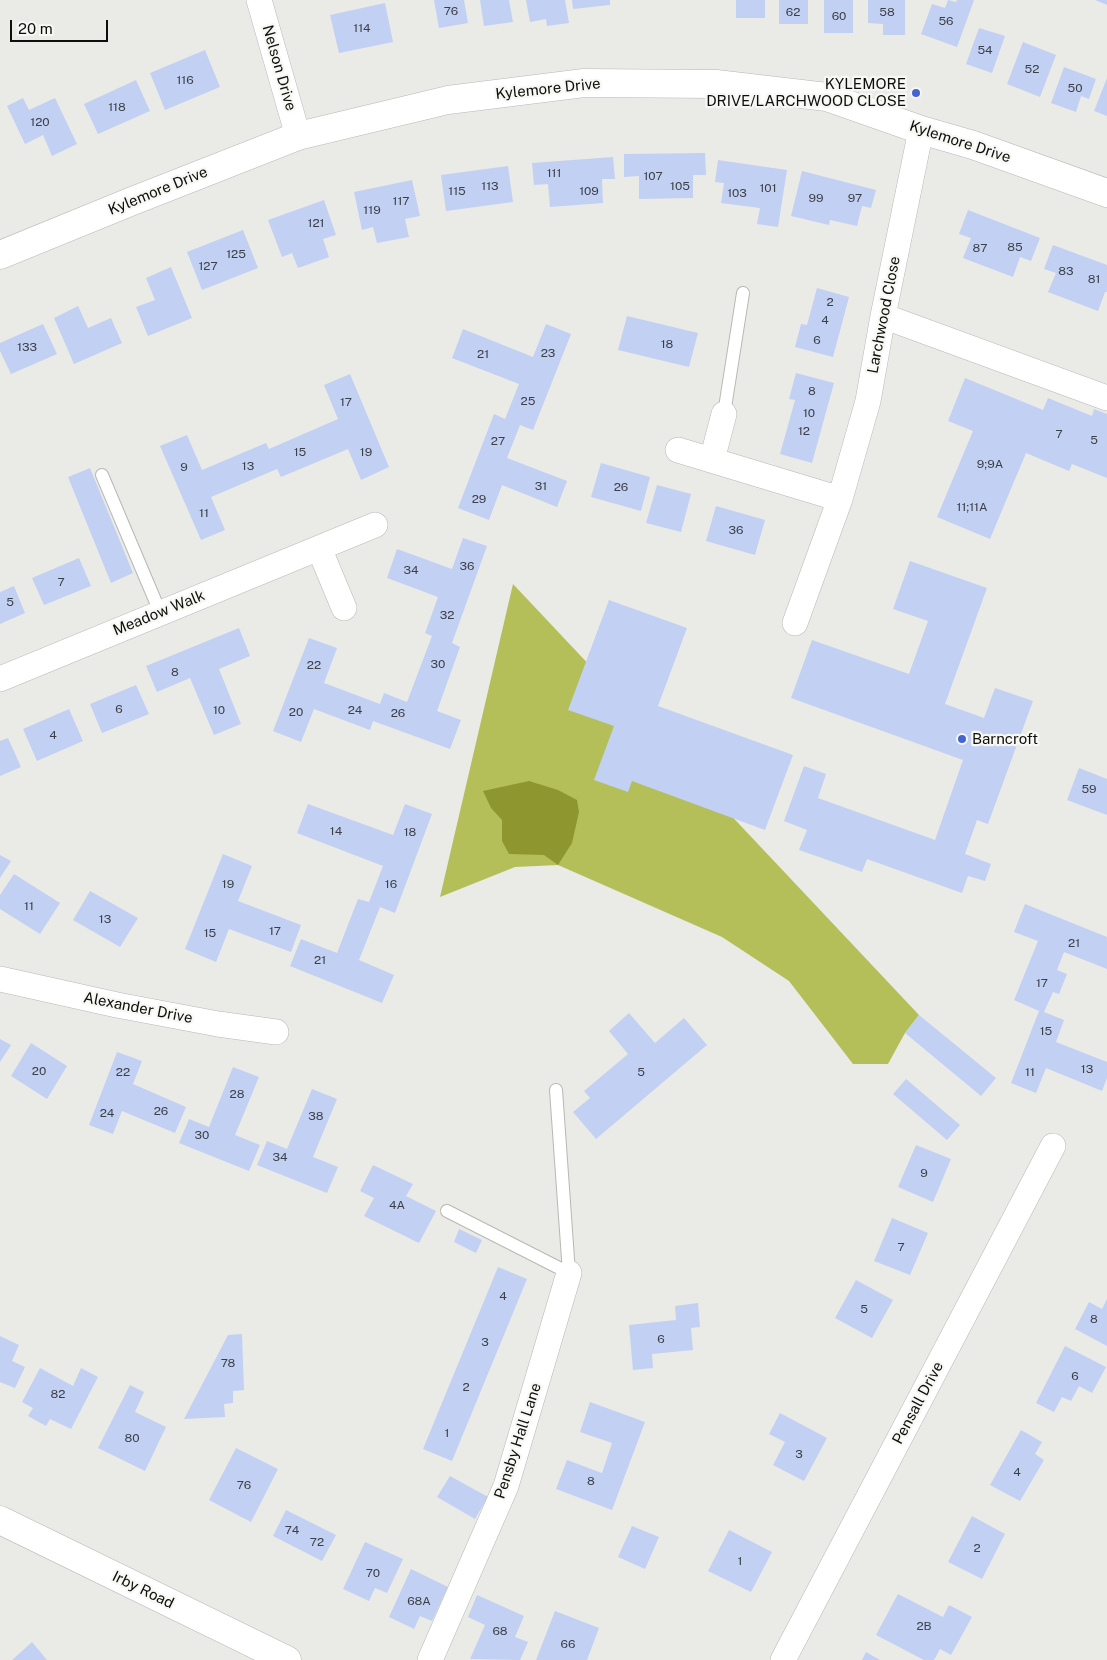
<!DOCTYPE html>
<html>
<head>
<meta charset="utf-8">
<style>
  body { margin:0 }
  #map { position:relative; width:1107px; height:1660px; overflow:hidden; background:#eaebe6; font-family:"Public Sans",sans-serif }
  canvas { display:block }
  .scale { position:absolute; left:10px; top:20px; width:98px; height:22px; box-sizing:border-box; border:2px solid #0e0f0d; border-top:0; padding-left:6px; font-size:15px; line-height:18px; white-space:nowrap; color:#0e0f0d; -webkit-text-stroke:4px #f7f8f3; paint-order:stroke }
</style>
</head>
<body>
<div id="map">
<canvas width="1107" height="1660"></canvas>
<div class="scale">20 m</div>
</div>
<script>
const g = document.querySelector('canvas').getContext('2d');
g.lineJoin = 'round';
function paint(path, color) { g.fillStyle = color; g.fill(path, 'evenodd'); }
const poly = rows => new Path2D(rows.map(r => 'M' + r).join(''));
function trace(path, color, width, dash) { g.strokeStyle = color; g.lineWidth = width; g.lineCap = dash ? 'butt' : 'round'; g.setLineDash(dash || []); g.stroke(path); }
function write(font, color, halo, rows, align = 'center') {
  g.font = font + ' "Public Sans",sans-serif'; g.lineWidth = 4.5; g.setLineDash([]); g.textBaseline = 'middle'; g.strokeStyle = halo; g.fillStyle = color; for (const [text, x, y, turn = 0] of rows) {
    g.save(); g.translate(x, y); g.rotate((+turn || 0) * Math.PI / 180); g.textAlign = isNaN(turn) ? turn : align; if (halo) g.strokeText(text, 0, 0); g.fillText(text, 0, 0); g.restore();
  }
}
paint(poly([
  [513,584,919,1015,905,1033,888,1064,853,1064,789,981,722,937,558,865,515,867,440,897]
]), '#b4bf5a');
paint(poly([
  [529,781,558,790,577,800,579,812,572,843,558,865,544,855,509,854,502,841,502,820,491,808,483,791]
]), '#8e972f');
paint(poly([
  [434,0,464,0,468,23,439,28],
  [480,0,509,0,513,22,484,26],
  [526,0,565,0,569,23,547,26,546,19,530,22],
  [572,0,610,0,610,5,573,9],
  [736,0,765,0,765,18,736,18],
  [779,0,808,0,808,24,779,24],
  [824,0,853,0,853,33,824,33],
  [868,0,905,0,905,35,883,35,883,24,868,23],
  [948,0,956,2,957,0,974,0,957,47,921,34,932,4,945,8],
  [1095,0,1107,0,1107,5],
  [385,3,393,42,339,53,330,15],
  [979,28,1005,36,992,73,966,64],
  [1023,42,1056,55,1040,97,1007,84],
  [205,50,220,87,165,110,150,73],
  [1064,67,1096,79,1089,99,1081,96,1076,112,1051,103],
  [1107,78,1107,116,1094,111],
  [136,80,150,111,98,134,84,104],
  [23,98,29,110,55,98,77,144,52,156,43,135,25,144,7,106],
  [705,153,706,175,693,175,693,198,639,199,639,176,624,177,624,154],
  [613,157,615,179,602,179,603,203,550,207,548,184,534,185,532,163],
  [718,160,787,170,778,227,757,224,760,208,721,203,724,183,715,182],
  [508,166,513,202,446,211,441,175],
  [802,171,876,190,871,208,862,206,857,226,830,220,829,225,791,216],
  [412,180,420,216,405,219,409,237,377,243,373,227,362,230,354,192],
  [324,200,336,235,323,239,329,257,298,268,292,253,282,257,268,220],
  [968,210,1040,238,1031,261,1020,257,1013,277,963,258,971,238,959,234],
  [243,230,258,268,202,290,187,252],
  [1053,245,1107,265,1107,292,1105,292,1098,311,1048,292,1056,273,1044,269],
  [171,267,192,318,148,336,136,307,155,300,146,278],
  [817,288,849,297,833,357,795,347,801,324,807,325],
  [78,306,88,328,111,318,122,343,74,364,54,318],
  [627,316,698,333,689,367,618,350],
  [43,324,57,354,11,374,0,351,0,343],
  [546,324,571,334,533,430,520,425,507,458,567,481,557,507,502,485,489,520,458,508,494,414,505,419,519,384,452,358,463,329,533,357],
  [796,373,834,383,812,463,780,454,795,400,789,399],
  [350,374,389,467,361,480,348,449,281,477,277,469,211,497,225,530,201,540,160,446,187,435,202,470,266,443,269,449,338,419,324,385],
  [965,378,1043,410,1048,398,1092,416,1094,409,1107,414,1107,478,1072,464,1069,471,1026,453,990,539,937,517,973,431,948,421],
  [601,463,650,477,641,511,591,497],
  [90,468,133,573,111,583,68,477],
  [657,485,691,494,681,532,646,523],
  [716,506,765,520,755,555,706,541],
  [463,538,487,546,452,643,460,647,437,711,461,720,450,749,373,721,370,730,314,709,301,742,273,731,309,638,337,648,324,683,380,704,384,693,407,702,432,636,425,633,438,597,387,578,397,549,452,569],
  [79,558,91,586,44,605,32,578],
  [910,561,987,588,945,704,984,718,995,688,1033,701,988,824,977,820,965,854,991,864,985,881,968,876,962,893,867,859,862,872,799,850,807,830,784,821,804,766,826,774,818,798,935,840,963,760,791,698,812,640,909,674,928,621,893,609],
  [14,586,25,613,0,624,0,592],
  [609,600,687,628,658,706,793,755,765,830,632,781,628,792,594,780,614,726,568,710],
  [239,628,250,656,219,669,241,724,214,735,190,678,157,692,146,666],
  [136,685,149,714,102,733,90,704],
  [69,709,83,741,37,761,23,729],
  [8,738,21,767,0,776,0,741],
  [1079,768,1107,779,1107,815,1067,800],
  [308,804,393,835,405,804,432,814,395,913,380,907,359,960,394,975,382,1003,290,966,301,939,337,953,358,899,369,902,383,866,297,833],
  [223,854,252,866,238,901,301,925,291,952,229,929,216,962,185,949],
  [0,855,11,861,0,878],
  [14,874,60,903,40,934,0,909,0,895],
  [90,891,138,918,120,947,73,920],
  [1025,904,1107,937,1107,969,1064,952,1057,970,1067,974,1059,994,1053,992,1044,1012,1064,1020,1056,1042,1107,1062,1107,1078,1102,1091,1046,1068,1036,1093,1011,1083,1039,1011,1014,1000,1038,941,1014,932],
  [629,1013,655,1043,684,1018,707,1045,596,1139,573,1112,590,1098,584,1091,628,1054,609,1031],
  [919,1015,996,1078,981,1096,905,1033],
  [0,1039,11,1045,0,1062],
  [31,1043,67,1066,47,1099,11,1076],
  [117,1052,142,1061,133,1084,186,1107,175,1133,122,1111,113,1134,89,1125],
  [233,1067,259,1077,235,1135,260,1145,249,1171,179,1143,189,1119,209,1127],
  [906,1079,960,1125,947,1140,893,1094],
  [312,1089,337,1099,313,1157,338,1167,327,1193,257,1165,267,1141,287,1149],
  [916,1145,951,1159,933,1202,898,1187],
  [373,1165,413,1184,406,1196,436,1211,419,1243,364,1216,374,1198,360,1191],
  [892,1218,928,1233,910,1275,874,1261],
  [459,1229,482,1240,476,1253,454,1242],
  [498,1267,527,1279,452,1461,423,1449],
  [856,1280,893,1300,872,1338,835,1318],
  [1107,1299,1107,1346,1075,1329,1089,1302,1102,1309],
  [698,1303,700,1327,691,1328,693,1350,652,1354,653,1368,633,1370,629,1325,676,1320,675,1306],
  [242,1334,244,1390,233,1391,233,1403,224,1404,225,1417,184,1419,228,1335],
  [0,1336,19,1345,12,1361,25,1367,15,1388,0,1382],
  [1065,1346,1106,1367,1092,1393,1079,1386,1071,1401,1062,1397,1054,1412,1036,1403],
  [40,1368,73,1386,81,1368,98,1377,71,1429,50,1419,46,1426,28,1416,33,1408,22,1402],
  [130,1385,144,1392,135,1412,166,1427,145,1471,98,1448],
  [590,1402,645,1422,612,1510,556,1489,567,1460,602,1473,612,1443,580,1432],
  [780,1413,827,1438,804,1481,773,1465,785,1442,769,1434],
  [1021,1430,1042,1442,1035,1454,1044,1460,1020,1501,990,1485],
  [236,1448,278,1469,251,1522,209,1500],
  [450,1476,488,1497,475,1519,437,1497],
  [286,1510,336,1535,322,1561,273,1536],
  [972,1516,1005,1534,982,1579,948,1562],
  [632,1526,659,1537,645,1569,618,1557],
  [729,1530,772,1552,751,1592,708,1571],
  [365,1542,403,1559,387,1593,375,1588,369,1601,343,1589],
  [411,1569,448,1587,432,1621,420,1616,414,1629,389,1617],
  [898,1594,943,1617,949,1605,972,1617,951,1655,940,1649,934,1660,924,1660,876,1635],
  [477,1595,524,1616,515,1637,528,1642,520,1660,470,1659,485,1625,468,1617],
  [555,1611,599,1628,587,1660,536,1660],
  [32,1642,47,1660,12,1660],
  [866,1652,880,1660,862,1660]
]), '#c2d0f3');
const lane = poly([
  [724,414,743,293],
  [102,475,160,612],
  [556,1090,569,1273],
  [447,1211,569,1273]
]);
const street = poly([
  [259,0,298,136],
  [883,316,1107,398],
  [678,450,840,499],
  [712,460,724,414],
  [319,548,344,608],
  [795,623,840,499,868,401,883,316,921,130],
  [0,679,375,525],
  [0,979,117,1005,218,1024,276,1032],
  [430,1660,506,1486,569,1273],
  [783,1660,1053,1146]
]);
const secondary = poly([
  [0,255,130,202,298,136,448,100,584,83,716,84,827,97,921,130,973,145,1107,193],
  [0,1520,287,1660]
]);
trace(lane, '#b7b8b4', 14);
trace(street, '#b7b8b4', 26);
trace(secondary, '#b7b8b4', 29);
trace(lane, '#fff', 12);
trace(street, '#fff', 25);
trace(secondary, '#fff', 28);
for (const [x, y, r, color] of [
  [916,93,5,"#4264d6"],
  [962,739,5,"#4264d6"]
]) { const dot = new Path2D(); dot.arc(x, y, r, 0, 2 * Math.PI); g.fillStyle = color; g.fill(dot); trace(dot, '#f7f8f3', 2); }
write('12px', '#3b3f46', null, [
  ["76",451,11],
  ["62",793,12],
  ["58",887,12],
  ["60",839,16],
  ["56",946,21],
  ["114",362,28],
  ["54",985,50],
  ["52",1032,69],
  ["116",185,80],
  ["50",1075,88],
  ["118",117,107],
  ["120",40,122],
  ["111",554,173],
  ["107",653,176],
  ["113",490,186],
  ["105",680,186],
  ["101",768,188],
  ["115",457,191],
  ["109",589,191],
  ["103",737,193],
  ["99",816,198],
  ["97",855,198],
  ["117",401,201],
  ["119",372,210],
  ["121",316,223],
  ["85",1015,247],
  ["87",980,248],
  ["125",236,254],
  ["127",208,266],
  ["83",1066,271],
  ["81",1094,279],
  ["2",830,302],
  ["4",825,320],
  ["6",817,340],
  ["18",667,344],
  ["133",27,347],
  ["23",548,353],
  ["21",483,354],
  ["8",812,391],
  ["25",528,401],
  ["17",346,402],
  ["10",809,413],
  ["12",804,431],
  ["7",1059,434],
  ["5",1094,440],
  ["27",498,441],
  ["15",300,452],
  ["19",366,452],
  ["9;9A",990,464],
  ["13",248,466],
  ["9",184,467],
  ["31",541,486],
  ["26",621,487],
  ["29",479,499],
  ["11;11A",972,507],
  ["11",204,513],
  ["36",736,530],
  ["36",467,566],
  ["34",411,570],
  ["7",61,582],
  ["5",10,602],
  ["32",447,615],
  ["30",438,664],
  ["22",314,665],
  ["8",175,672],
  ["6",119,709],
  ["10",219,710],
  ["24",355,710],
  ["20",296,712],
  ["26",398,713],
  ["4",53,735],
  ["59",1089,789],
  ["14",336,831],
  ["18",410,832],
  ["19",228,884],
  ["16",391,884],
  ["11",29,906],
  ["13",105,919],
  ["17",275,931],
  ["15",210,933],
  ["21",1074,943],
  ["21",320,960],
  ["17",1042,983],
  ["15",1046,1031],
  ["13",1087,1069],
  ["20",39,1071],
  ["22",123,1072],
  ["5",641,1072],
  ["11",1030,1072],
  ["28",237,1094],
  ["26",161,1111],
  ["24",107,1113],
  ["38",316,1116],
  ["30",202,1135],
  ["34",280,1157],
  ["9",924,1173],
  ["4A",397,1205],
  ["7",901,1247],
  ["4",503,1296],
  ["5",864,1309],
  ["8",1094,1319],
  ["6",661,1339],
  ["3",485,1342],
  ["78",228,1363],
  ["6",1075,1376],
  ["2",466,1387],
  ["82",58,1394],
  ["1",447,1433],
  ["80",132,1438],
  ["3",799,1454],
  ["4",1017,1472],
  ["8",591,1481],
  ["76",244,1485],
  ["74",292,1530],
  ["72",317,1542],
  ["2",977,1548],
  ["1",740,1561],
  ["70",373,1573],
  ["68A",419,1601],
  ["2B",924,1626],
  ["68",500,1631],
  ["66",568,1644]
]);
write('15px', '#0e0f0d', '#f7f8f3', [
  ["Nelson Drive",279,68,74],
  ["Kylemore Drive",548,89,-6],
  ["Kylemore Drive",960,142,18],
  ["Kylemore Drive",158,191,-22],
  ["Larchwood Close",884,315,-79],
  ["Meadow Walk",159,613,-22],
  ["Alexander Drive",138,1008,11],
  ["Pensall Drive",918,1403,-62],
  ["Pensby Hall Lane",518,1441,-72],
  ["Irby Road",143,1590,26]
]);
write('15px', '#0e0f0d', '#f7f8f3', [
  ["KYLEMORE",906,84],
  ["DRIVE/LARCHWOOD CLOSE",906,101],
  ["Barncroft",972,739,"left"]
], 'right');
</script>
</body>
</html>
